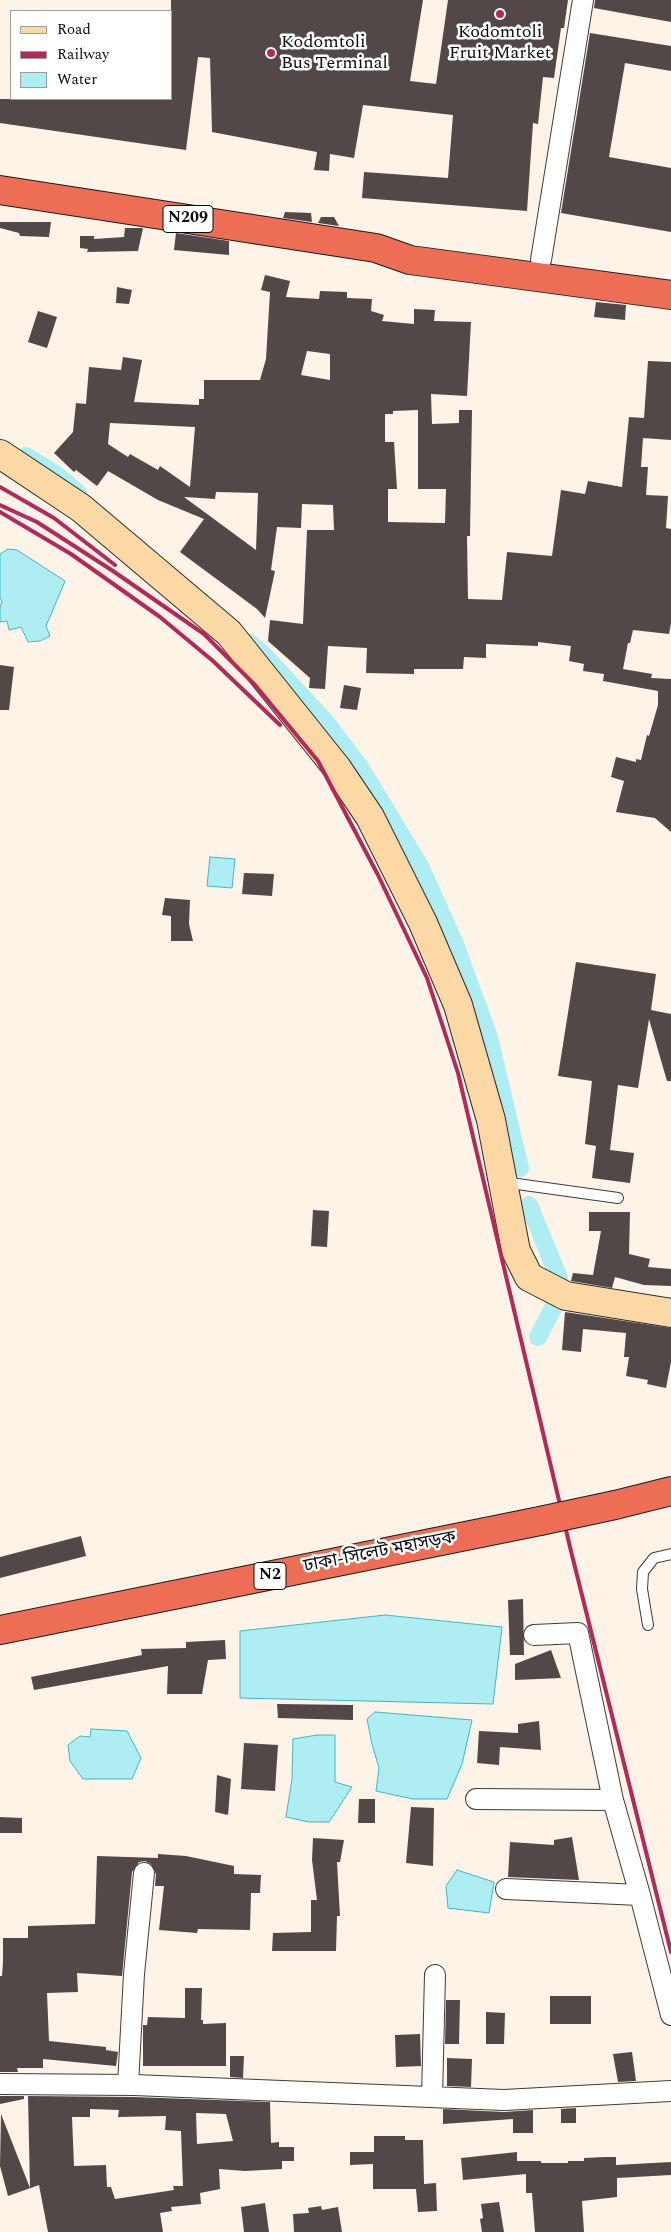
<!DOCTYPE html>
<html>
<head>
<meta charset="utf-8">
<style>
  body { margin:0 }
  #map { position:relative; width:671px; height:2232px; overflow:hidden; background:#fef3e7; font-family:Spectral,serif }
  canvas { display:block }
  .legend { position:absolute; left:10px; top:10px; width:162px; height:90px; box-sizing:border-box; background:#fff; border:1px solid #9d9d9d; margin:0; padding:6px 9px; list-style:none; font-size:15px; color:#0a0a0a }
  .legend li { display:flex; align-items:center; gap:10px; height:25px }
  .legend b { width:25px; border:1px solid #9d9d9d }
</style>
</head>
<body>
<div id="map">
<canvas width="671" height="2232"></canvas>
<ul class="legend">
<li><b style="height:6px;background:#fcd8a5"></b>Road</li>
<li><b style="height:6px;background:#b32959"></b>Railway</li>
<li><b style="height:14px;background:#aeeef3"></b>Water</li>
</ul>
</div>
<script>
const g = document.querySelector('canvas').getContext('2d');
g.lineJoin = 'round';
function paint(path, color) { g.fillStyle = color; g.fill(path, 'evenodd'); }
const poly = rows => new Path2D(rows.map(r => 'M' + r).join(''));
function trace(path, color, width, dash) { g.strokeStyle = color; g.lineWidth = width; g.lineCap = dash ? 'butt' : 'round'; g.setLineDash(dash || []); g.stroke(path); }
function write(font, color, halo, rows, align = 'center') {
  g.font = font + ' Spectral,"Noto Sans Bengali",serif'; g.lineWidth = 5; g.setLineDash([]); g.textBaseline = 'middle'; g.strokeStyle = halo; g.fillStyle = color; for (const [text, x, y, turn = 0] of rows) {
    g.save(); g.translate(x, y); g.rotate((+turn || 0) * Math.PI / 180); g.textAlign = isNaN(turn) ? turn : align; if (halo) g.strokeText(text, 0, 0); g.fillText(text, 0, 0); g.restore();
  }
}
const water = poly([
  [8,549,17,550,65,581,46,626,50,636,40,641,28,642,21,627,9,630,7,621,0,622,0,607,2,602,0,598,0,554,8,549],
  [210,857,235,859,232,888,207,886,210,857],
  [385,1615,502,1627,493,1704,240,1698,240,1631,385,1615],
  [375,1712,472,1720,462,1764,447,1799,413,1799,376,1791,379,1768,372,1744,367,1719,375,1712],
  [91,1729,127,1731,141,1758,132,1779,83,1779,70,1761,68,1745,80,1736,90,1737,91,1729],
  [317,1735,335,1735,335,1782,352,1787,329,1822,309,1822,286,1817,292,1779,293,1739,317,1735],
  [457,1870,494,1882,489,1913,448,1908,446,1886,457,1870]
]);
paint(water, '#aeeef3');
trace(water, '#39b9c7', 1);
trace(poly([
  [26,456,57,475,78,493],
  [250,643,264,655,325,721,360,767,420,866,455,944,489,1037,520,1168],
  [529,1205,559,1278],
  [538,1337,553,1308]
]), '#aeeef3', 18);
paint(poly([
  [171,0,423,0,410,81,436,84,448,0,568,0,564,28,561,28,554,78,543,77,538,124,533,123,527,211,362,198,364,172,448,178,453,115,363,105,354,158,330,154,329,171,314,170,317,152,212,132,210,58,198,57,186,150,0,123,0,99,171,99],
  [595,0,671,0,671,22,594,8],
  [590,33,671,46,671,71,625,63,609,157,671,168,671,232,561,213],
  [285,212,311,213,312,222,283,218],
  [321,217,334,217,339,226,318,223],
  [0,222,51,222,49,237,20,236,19,233,0,228],
  [125,228,143,228,138,251,87,252,88,249,80,248,80,236,94,236,94,239,124,237],
  [176,233,229,241,229,255,174,250],
  [265,275,290,281,286,297,319,299,320,291,347,292,347,298,372,299,371,311,384,315,382,321,414,324,414,309,435,310,434,321,471,322,467,396,431,394,432,424,459,423,459,410,472,410,470,536,467,536,468,599,502,600,507,552,552,556,561,490,585,494,588,481,622,487,629,417,644,418,648,361,671,362,671,440,643,438,641,467,648,467,646,495,668,496,666,528,671,529,671,623,669,634,633,630,630,643,628,643,623,669,652,674,651,678,671,679,671,832,655,818,616,812,624,781,611,777,616,757,636,762,636,759,641,760,647,735,649,736,658,705,658,691,603,681,604,674,583,671,584,664,569,661,571,646,538,642,538,646,486,644,486,658,464,657,463,669,414,669,414,674,366,673,367,648,328,646,325,689,309,688,310,678,268,641,270,620,303,624,307,530,334,530,333,505,302,504,301,528,277,527,271,570,275,571,265,618,257,609,180,552,204,519,158,500,108,471,97,486,76,470,74,472,54,453,73,432,76,403,86,404,89,367,121,370,123,357,142,360,134,402,199,405,199,399,204,399,204,380,260,380,266,359,270,292,261,290],
  [307,351,330,354,330,380,301,375],
  [418,410,418,489,446,489,445,523,388,522,388,489,397,489,394,442,385,442,385,414,393,414,393,411],
  [110,423,195,427,190,487,160,466,158,470,130,454,128,457,108,444],
  [216,492,258,493,256,550,184,497,215,499],
  [117,287,132,290,129,304,116,303],
  [596,302,626,305,625,320,594,317],
  [38,311,57,317,47,348,28,342],
  [0,665,14,667,9,710,0,710],
  [344,685,361,688,357,710,340,708],
  [244,873,274,874,272,896,242,894],
  [165,898,190,900,189,924,193,941,171,941,171,916,162,915],
  [576,962,656,974,651,1010,671,1014,671,1081,667,1081,649,1019,638,1088,618,1085,610,1150,634,1153,630,1183,592,1178,596,1146,585,1144,592,1081,558,1076],
  [313,1210,329,1211,327,1247,311,1246],
  [589,1212,630,1212,629,1254,650,1259,648,1267,671,1269,671,1286,644,1285,615,1277,612,1288,571,1281,573,1273,593,1275,601,1231,589,1231],
  [565,1312,671,1328,671,1362,666,1388,647,1384,648,1380,626,1376,629,1357,624,1357,626,1333,583,1329,581,1352,562,1350],
  [81,1536,86,1556,0,1578,0,1557],
  [523,1599,524,1655,510,1655,508,1600],
  [225,1640,226,1659,208,1660,202,1694,167,1694,168,1666,34,1690,31,1677,142,1655,141,1649,186,1648,186,1642],
  [551,1650,561,1678,515,1680,515,1664],
  [277,1704,353,1705,353,1720,278,1718],
  [539,1721,541,1750,500,1747,499,1765,477,1763,479,1731,518,1733,518,1724],
  [244,1743,278,1745,275,1791,241,1789],
  [217,1775,231,1779,228,1815,215,1812],
  [359,1799,375,1799,375,1823,358,1823],
  [411,1807,434,1808,433,1866,406,1863],
  [0,1817,22,1818,22,1833,0,1833],
  [572,1837,579,1880,508,1877,510,1842,554,1845,554,1840],
  [313,1838,344,1840,340,1862,337,1862,340,1916,337,1916,336,1951,272,1951,273,1933,311,1932,311,1900,317,1900,312,1860],
  [158,1854,186,1856,234,1866,234,1874,261,1875,260,1893,251,1893,250,1930,198,1929,197,1933,159,1930,164,1886,155,1886,156,1874,151,1864,145,1861,139,1862,132,1872,122,1976,77,1973,78,1992,47,1993,49,2041,106,2047,106,2050,118,2052,116,2066,43,2059,43,2068,17,2068,18,2072,0,2072,0,1976,2,1976,3,1962,3,1938,28,1938,28,1926,95,1924,97,1856,158,1858],
  [185,1988,202,1988,201,2020,203,2020,203,2024,226,2023,226,2066,143,2066,143,2025,147,2025,148,2017,185,2018],
  [550,1996,591,1996,591,2024,550,2024],
  [446,2000,460,2000,459,2044,445,2044],
  [486,2012,505,2013,504,2044,486,2044],
  [420,2034,421,2066,396,2067,395,2035],
  [632,2052,636,2081,618,2082,613,2054],
  [230,2056,244,2056,243,2078,230,2077],
  [447,2058,472,2059,471,2087,447,2086],
  [0,2096,24,2096,24,2099,0,2104],
  [28,2096,134,2097,270,2102,271,2143,279,2142,279,2147,294,2147,294,2161,282,2161,282,2169,245,2171,219,2169,220,2189,200,2193,201,2204,171,2207,172,2211,160,2213,163,2232,48,2232,39,2185,8,2196,0,2166,1,2114,30,2188],
  [90,2109,119,2110,118,2117,166,2116,165,2130,181,2131,183,2186,173,2186,174,2190,115,2199,111,2187,107,2187,106,2165,74,2166,72,2117,90,2117],
  [196,2113,226,2114,233,2141,197,2144],
  [576,2108,576,2123,561,2123,561,2109],
  [443,2109,504,2112,533,2110,533,2133,513,2133,513,2119,443,2124],
  [374,2136,405,2136,405,2140,423,2140,424,2184,436,2183,437,2211,418,2212,416,2189,373,2189,373,2164,350,2165,350,2152,374,2152],
  [517,2152,517,2161,541,2161,541,2163,568,2163,568,2161,584,2161,584,2158,605,2157,616,2157,616,2165,671,2162,671,2175,617,2178,617,2197,582,2201,584,2232,535,2232,532,2193,526,2193,526,2174,463,2180,461,2158],
  [499,2202,504,2232,482,2232,480,2219,483,2218,481,2204],
  [265,2203,269,2232,244,2232,241,2207],
  [321,2206,322,2210,338,2207,342,2232,294,2232,293,2214,309,2213,308,2208]
]), '#524847');
const lane = poly([
  [503,1182,618,1198],
  [648,1625,642,1589,643,1572,654,1558,671,1554]
]);
const street = poly([
  [541,260,583,0],
  [534,1635,578,1633,613,1800,640,1895,671,2015],
  [476,1799,613,1800],
  [506,1889,640,1895],
  [0,2084,134,2085,504,2100,671,2091],
  [128,2085,134,1974,144,1873],
  [432,2097,435,1975]
]);
const secondary = poly([
  [0,454,81,508,229,633,337,768,370,817,423,923,458,1005,491,1120,516,1251,529,1277,566,1296,671,1313]
]);
const highway = poly([
  [0,190,376,248,410,260,671,295],
  [615,1505,671,1491],
  [0,1630,540,1521]
]);
trace(lane, '#3d3d3d', 12);
trace(street, '#3d3d3d', 22);
trace(secondary, '#2c2c2c', 30);
trace(highway, '#1b1b1b', 30);
trace(lane, '#fff', 10);
trace(street, '#fff', 20);
trace(secondary, '#fcd8a5', 28);
trace(highway, '#ee6d55', 28);
trace(poly([
  [0,487,54,518,115,565],
  [0,505,37,522,113,571,204,634,255,685,318,761,378,875,427,978,458,1073,570,1547,671,1952],
  [0,512,71,554,160,617,213,661,280,725]
]), '#b32959', 4);
const highwayBridge = poly([
  [540,1521,615,1505]
]);
trace(highwayBridge, '#1b1b1b', 30, []);
trace(highwayBridge, '#ee6d55', 28);
for (const [x, y, r, color] of [
  [500,14,5,"#b32959"],
  [271,53,5,"#b32959"]
]) { const dot = new Path2D(); dot.arc(x, y, r, 0, 2 * Math.PI); g.fillStyle = color; g.fill(dot); trace(dot, '#fff', 2); }
for (const [x, y, w] of [
  [188,219,50],
  [270,1576,32]
]) { const box = new Path2D(); box.roundRect(x - w / 2, y - 13.5, w, 27, 4); g.fillStyle = '#fff'; g.fill(box); trace(box, '#0a0a0a', 1); }
write('bold 16px', '#0a0a0a', null, [
  ["N209",188,219],
  ["N2",270,1576]
]);
write('18px', '#0a0a0a', '#fff', [
  ["Kodomtoli",500,33],
  ["Fruit Market",500,54],
  ["Kodomtoli",281,43,"left"],
  ["Bus Terminal",281,64,"left"]
]);
write('18px', '#0a0a0a', '#fff', [
  ["ঢাকা-সিলেট মহাসড়ক",380,1553,-11]
]);
</script>
</body>
</html>
